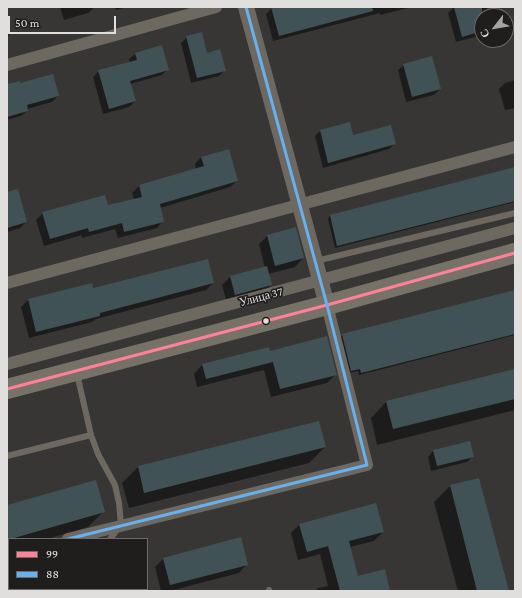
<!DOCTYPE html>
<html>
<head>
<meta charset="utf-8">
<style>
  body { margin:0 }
  #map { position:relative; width:522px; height:598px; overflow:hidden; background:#373635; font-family:"Crimson Pro",serif }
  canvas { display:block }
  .frame { position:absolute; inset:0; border:8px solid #e0dfdd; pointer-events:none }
  .legend { position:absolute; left:8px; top:538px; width:140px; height:52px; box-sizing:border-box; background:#1f1e1d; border:1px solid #6c6b6a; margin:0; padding:5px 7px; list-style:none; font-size:12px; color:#e0dfdd }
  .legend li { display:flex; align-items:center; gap:8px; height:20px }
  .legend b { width:20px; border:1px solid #6c6b6a }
  .north { position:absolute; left:474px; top:8px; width:40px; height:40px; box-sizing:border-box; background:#1f1e1d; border:1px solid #6c6b6a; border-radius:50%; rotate:239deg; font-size:11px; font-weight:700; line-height:16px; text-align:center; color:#e0dfdd }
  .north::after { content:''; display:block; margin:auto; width:14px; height:18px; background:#a5a4a2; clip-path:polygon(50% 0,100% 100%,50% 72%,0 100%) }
  .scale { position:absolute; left:8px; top:16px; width:108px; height:18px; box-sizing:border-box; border:2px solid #e0dfdd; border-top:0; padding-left:5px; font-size:12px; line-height:14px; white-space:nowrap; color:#e0dfdd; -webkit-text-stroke:3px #1f1e1d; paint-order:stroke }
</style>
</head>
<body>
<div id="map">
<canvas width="522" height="598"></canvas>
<div class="frame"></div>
<ul class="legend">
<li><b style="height:5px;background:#ff8098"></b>99</li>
<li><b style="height:5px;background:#66b1f2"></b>88</li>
</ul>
<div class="north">С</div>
<div class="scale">50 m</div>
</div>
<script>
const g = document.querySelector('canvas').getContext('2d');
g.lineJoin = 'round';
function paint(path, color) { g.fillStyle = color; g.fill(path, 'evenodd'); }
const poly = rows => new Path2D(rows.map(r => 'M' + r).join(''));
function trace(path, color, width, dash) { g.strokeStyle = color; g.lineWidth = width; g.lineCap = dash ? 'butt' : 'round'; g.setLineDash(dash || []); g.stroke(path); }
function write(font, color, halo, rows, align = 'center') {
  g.font = font + ' "Crimson Pro",serif'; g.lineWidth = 3.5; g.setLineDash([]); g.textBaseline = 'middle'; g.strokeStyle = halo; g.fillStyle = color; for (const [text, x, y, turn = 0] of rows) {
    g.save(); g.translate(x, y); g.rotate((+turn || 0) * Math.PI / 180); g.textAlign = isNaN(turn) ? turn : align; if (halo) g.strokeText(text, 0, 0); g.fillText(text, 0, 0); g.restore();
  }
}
paint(poly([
  [60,7,94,7,94,8,88,13,64,20],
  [115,7,128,7,116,10],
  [277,7,412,7,380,15,380,13,273,41,266,14,272,8],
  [454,7,487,7,489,16,482,16,482,35,456,42,448,13],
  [7,25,10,34,7,37],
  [187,37,225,70,219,76,191,83,181,43],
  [162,46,168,69,162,75,130,84,135,101,129,107,103,114,93,77,99,71,130,62,129,59,135,54],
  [404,65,440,89,434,95,406,102,398,70],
  [515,80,515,108,505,110,499,89,505,83],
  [7,85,20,85,58,96,52,102,27,109,27,111,21,116,7,120],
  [320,131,353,136,395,143,389,149,323,168,315,136],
  [201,157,237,181,230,187,160,208,163,221,157,228,118,238,115,229,82,238,82,235,44,246,36,220,43,213,107,206,134,200,132,193,139,186,196,170,195,164],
  [515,168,515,202,335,248,328,219,330,216],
  [7,194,26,222,20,228,7,232],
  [268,235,303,258,295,267,268,274,271,285,262,294,227,303,222,285,231,276,265,268,259,244],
  [213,283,206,290,96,319,92,322,29,338,21,307,28,300,92,290],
  [515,291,515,335,359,375,358,371,349,373,340,338,342,335],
  [268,348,269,352,336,374,327,383,271,397,264,370,197,387,194,374,202,365],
  [515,370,515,410,377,445,371,418,386,402],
  [318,422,325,447,309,463,129,508,122,483,138,467],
  [433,451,473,456,467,462,431,471,428,457],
  [478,479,508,591,458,591,434,502,450,486],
  [7,506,104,511,88,527,47,539,9,539,9,550,7,551],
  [300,524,383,532,374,541,350,547,358,577,389,591,315,591,318,588,328,586,320,554,298,560,291,533],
  [163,559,247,564,239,573,170,591,161,591,155,567]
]), '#0007');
paint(poly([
  [271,7,372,7,373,11,279,36],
  [454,7,482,7,482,31,462,37],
  [202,32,207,53,220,49,226,71,197,78,186,36],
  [162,45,169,70,130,81,136,101,109,109,98,70,137,60,135,53],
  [432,56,441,89,412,97,403,64],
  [53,74,59,96,27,105,28,111,7,117,7,84,20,81,20,83],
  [350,122,353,135,391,125,396,144,328,163,320,130],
  [229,149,238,181,160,204,164,222,124,232,122,223,89,232,88,228,50,239,42,212,105,195,108,205,142,197,139,185,204,166,201,157],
  [515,167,515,201,337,246,330,215],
  [18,189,27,222,7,228,7,192],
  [296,227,304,258,275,266,267,235],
  [208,259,214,283,100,313,100,316,36,332,28,299,92,283,93,288],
  [267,266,272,285,235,295,230,276],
  [515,290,515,334,361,373,360,369,351,371,342,334],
  [327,336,337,375,280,389,273,362,206,379,202,364,269,347,270,351],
  [515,369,515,399,393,429,386,401],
  [319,421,326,447,144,493,138,466],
  [470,441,474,457,437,466,433,450],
  [479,478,509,591,477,591,450,485],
  [96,480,105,512,7,540,7,505],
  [376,503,384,532,349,541,358,576,385,569,390,591,340,591,328,546,307,552,299,524],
  [241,537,248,565,170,585,163,558]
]), '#415256');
trace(poly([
  [316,261,515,213],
  [77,374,91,435,98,454,115,485,119,503,121,525,110,539],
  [7,456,91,435],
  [7,563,9,561],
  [119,589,120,591],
  [269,590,269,591]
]), '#6d6961', 6);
trace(poly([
  [7,65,216,7],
  [7,283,515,147],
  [7,364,515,228],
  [68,539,367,465,327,305],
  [7,555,9,555]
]), '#6d6961', 12);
trace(poly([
  [246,7,327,305]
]), '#6d6961', 16);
trace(poly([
  [7,389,327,305,515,253]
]), '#777268', 20);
trace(poly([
  [7,389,327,305,515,253]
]), '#ff8098', 3);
trace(poly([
  [68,539,367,465,327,305,246,7]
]), '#66b1f2', 3);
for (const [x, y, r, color] of [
  [266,321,3.5,"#e0dfdd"]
]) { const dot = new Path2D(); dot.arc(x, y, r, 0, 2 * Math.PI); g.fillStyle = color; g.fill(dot); trace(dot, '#1f1e1d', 1.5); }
write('12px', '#e0dfdd', '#1f1e1d', [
  ["Улица 37",261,297,-15]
]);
</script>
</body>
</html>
